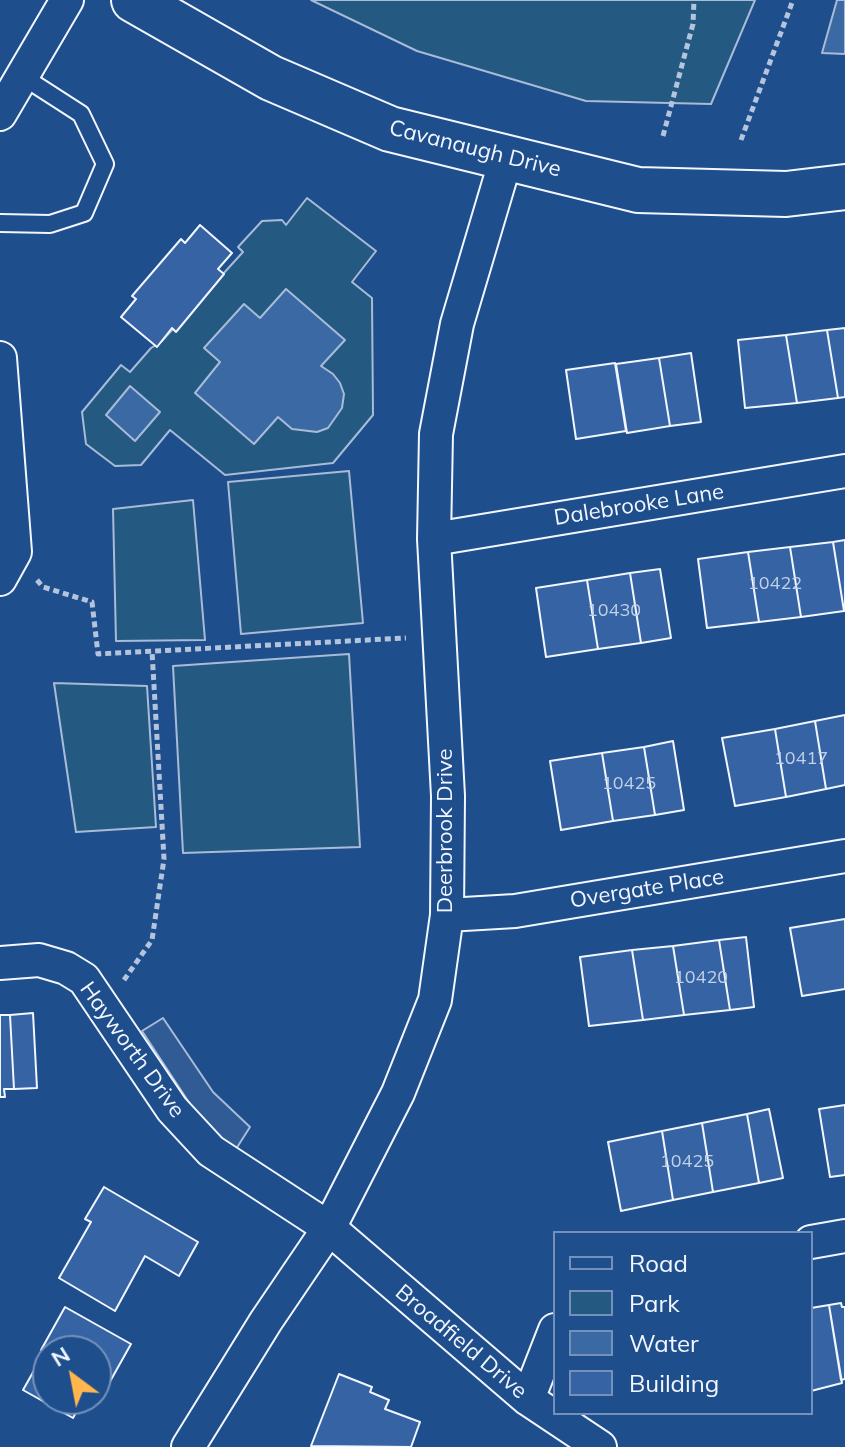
<!DOCTYPE html>
<html>
<head>
<meta charset="utf-8">
<style>
  body { margin:0 }
  #map { position:relative; width:845px; height:1447px; overflow:hidden; background:#1f4e8c; font-family:Mulish,sans-serif }
  canvas { display:block }
  .legend { position:absolute; left:553px; top:1231px; width:260px; height:184px; box-sizing:border-box; background:#1f4e8c; border:2px solid #7391ba; margin:0; padding:10px 14px; list-style:none; font-size:24px; color:#f2f6ff }
  .legend li { display:flex; align-items:center; gap:16px; height:40px }
  .legend b { width:40px; border:2px solid #7391ba }
  .north { position:absolute; left:32px; top:1335px; width:80px; height:80px; box-sizing:border-box; background:#1f4e8c; border:2px solid #7391ba; border-radius:50%; rotate:328deg; font-size:22px; font-weight:700; line-height:32px; text-align:center; color:#f2f6ff }
  .north::after { content:''; display:block; margin:auto; width:28px; height:36px; background:#ffb74d; clip-path:polygon(50% 0,100% 100%,50% 72%,0 100%) }
</style>
</head>
<body>
<div id="map">
<canvas width="845" height="1447"></canvas>
<ul class="legend">
<li><b style="height:10px;background:#1f4e8c"></b>Road</li>
<li><b style="height:22px;background:#245a82"></b>Park</li>
<li><b style="height:22px;background:#3b69a3"></b>Water</li>
<li><b style="height:22px;background:#3563a3"></b>Building</li>
</ul>
<div class="north">N</div>
</div>
<script>
const g = document.querySelector('canvas').getContext('2d');
g.lineJoin = 'round';
function paint(path, color) { g.fillStyle = color; g.fill(path, 'evenodd'); }
const poly = rows => new Path2D(rows.map(r => 'M' + r).join(''));
function trace(path, color, width, dash) { g.strokeStyle = color; g.lineWidth = width; g.lineCap = dash ? 'butt' : 'round'; g.setLineDash(dash || []); g.stroke(path); }
function write(font, color, halo, rows, align = 'center') {
  g.font = font + ' Mulish,sans-serif'; g.lineWidth = 6; g.setLineDash([]); g.textBaseline = 'middle'; g.strokeStyle = halo; g.fillStyle = color; for (const [text, x, y, turn = 0] of rows) {
    g.save(); g.translate(x, y); g.rotate((+turn || 0) * Math.PI / 180); g.textAlign = isNaN(turn) ? turn : align; if (halo) g.strokeText(text, 0, 0); g.fillText(text, 0, 0); g.restore();
  }
}
const green = poly([
  [311,0,755,0,711,104,586,101,417,51,311,0],
  [307,198,376,251,352,282,372,298,373,415,333,463,225,475,170,430,141,465,115,466,86,444,82,412,121,365,130,372,151,348,161,342,243,252,238,247,262,221,282,220,286,225,307,198],
  [349,471,363,623,241,634,228,482,349,471],
  [193,500,205,640,116,641,113,509,193,500],
  [349,654,360,847,183,853,173,666,349,654],
  [54,683,147,686,156,827,76,832,54,683]
]);
paint(green, '#245a82');
trace(green, '#a8bbd7', 2);
const parking = poly([
  [163,1018,213,1092,250,1127,236,1149,221,1139,192,1107,142,1031,163,1018]
]);
paint(parking, '#305b95');
trace(parking, '#a8bbd7', 2);
const water = poly([
  [837,0,845,0,845,54,822,53,837,0],
  [286,289,345,340,321,366,333,374,340,383,344,394,342,408,328,428,317,432,292,429,278,417,254,444,195,393,220,362,204,348,244,304,260,318,286,289],
  [130,386,160,412,135,441,106,415,130,386]
]);
paint(water, '#3b69a3');
trace(water, '#a8bbd7', 2);
const building = poly([
  [200,225,232,253,218,269,224,274,176,332,172,328,157,347,121,317,136,299,132,296,181,239,185,243,200,225],
  [845,328,845,397,838,398,827,330,845,328],
  [827,330,838,398,797,403,786,335,827,330],
  [786,335,797,403,745,408,738,340,786,335],
  [691,353,701,422,670,426,659,358,691,353],
  [659,358,670,426,627,433,616,364,659,358],
  [615,363,626,431,576,439,566,370,615,363],
  [845,540,845,611,844,611,833,542,845,540],
  [833,542,844,611,801,617,790,547,833,542],
  [790,547,801,617,759,622,748,552,790,547],
  [748,552,759,622,707,628,698,559,748,552],
  [660,569,671,638,641,643,630,573,660,569],
  [630,573,641,643,598,649,587,580,630,573],
  [587,580,598,649,546,657,536,588,587,580],
  [845,715,845,785,826,789,815,721,845,715],
  [815,721,826,789,786,797,775,729,815,721],
  [775,729,786,797,735,806,722,738,775,729],
  [673,741,684,810,655,815,644,747,673,741],
  [644,747,655,815,613,821,602,753,644,747],
  [602,753,613,821,561,830,550,761,602,753],
  [845,919,845,989,802,996,790,928,845,919],
  [746,937,754,1007,730,1010,719,940,746,937],
  [719,940,730,1010,684,1015,673,946,719,940],
  [673,946,684,1015,643,1020,632,950,673,946],
  [632,950,643,1020,589,1026,580,957,632,950],
  [33,1013,37,1088,14,1089,10,1015,33,1013],
  [0,1015,10,1015,14,1089,4,1089,5,1097,0,1097,0,1015],
  [845,1105,845,1175,830,1177,819,1109,845,1105],
  [769,1109,783,1178,759,1183,747,1114,769,1109],
  [747,1114,759,1183,713,1192,702,1123,747,1114],
  [702,1123,713,1192,673,1200,662,1131,702,1123],
  [662,1131,673,1200,621,1211,608,1142,662,1131],
  [104,1187,198,1242,179,1276,145,1256,115,1311,59,1278,91,1222,85,1219,104,1187],
  [841,1303,842,1307,845,1307,845,1379,841,1380,829,1305,841,1303],
  [829,1305,842,1383,811,1391,811,1308,829,1305],
  [65,1307,131,1344,103,1394,96,1390,96,1351,48,1351,48,1399,83,1399,73,1418,23,1390,45,1351,41,1350,65,1307],
  [339,1374,372,1387,370,1392,389,1400,385,1409,420,1422,411,1447,311,1446,339,1374]
]);
paint(building, '#3563a3');
trace(building, '#f2f6ff', 2);
const lane = poly([
  [0,223,50,224,84,213,105,164,81,114,22,76]
]);
const street = poly([
  [0,114,67,0],
  [0,358,15,552,0,579],
  [434,539,845,471],
  [447,915,515,911,845,856],
  [0,963,39,960,66,968,84,979,172,1109,211,1151,329,1228,528,1399,600,1447],
  [811,1242,845,1236],
  [528,1399,555,1330],
  [188,1447,266,1321,329,1228,398,1093,435,1000,447,915,448,796,434,539,436,434,457,324,506,159]
]);
const secondary = poly([
  [134,0,271,78,390,129,638,190,786,194,845,187]
]);
trace(lane, '#f2f6ff', 20);
trace(street, '#f2f6ff', 36);
trace(secondary, '#f2f6ff', 48);
trace(poly([
  [663,136,693,24,694,0],
  [741,140,793,0],
  [37,580,43,587,92,602,98,654,406,638],
  [124,980,152,940,164,859,152,651]
]), '#b3c4dc', 5, [6, 4]);
trace(lane, '#1f4e8c', 16);
trace(street, '#1f4e8c', 32);
trace(secondary, '#1f4e8c', 44);
write('18px', '#c3d1e8', null, [
  ["10422",775,584],
  ["10430",614,611],
  ["10417",801,759],
  ["10425",629,784],
  ["10420",701,978],
  ["10425",687,1162]
]);
write('22px', '#f2f6ff', '#1f4e8c', [
  ["Cavanaugh Drive",475,149,14],
  ["Dalebrooke Lane",639,505,-9],
  ["Deerbrook Drive",445,831,-90],
  ["Overgate Place",647,889,-9],
  ["Hayworth Drive",132,1050,54],
  ["Broadfield Drive",461,1342,40]
]);
</script>
</body>
</html>
